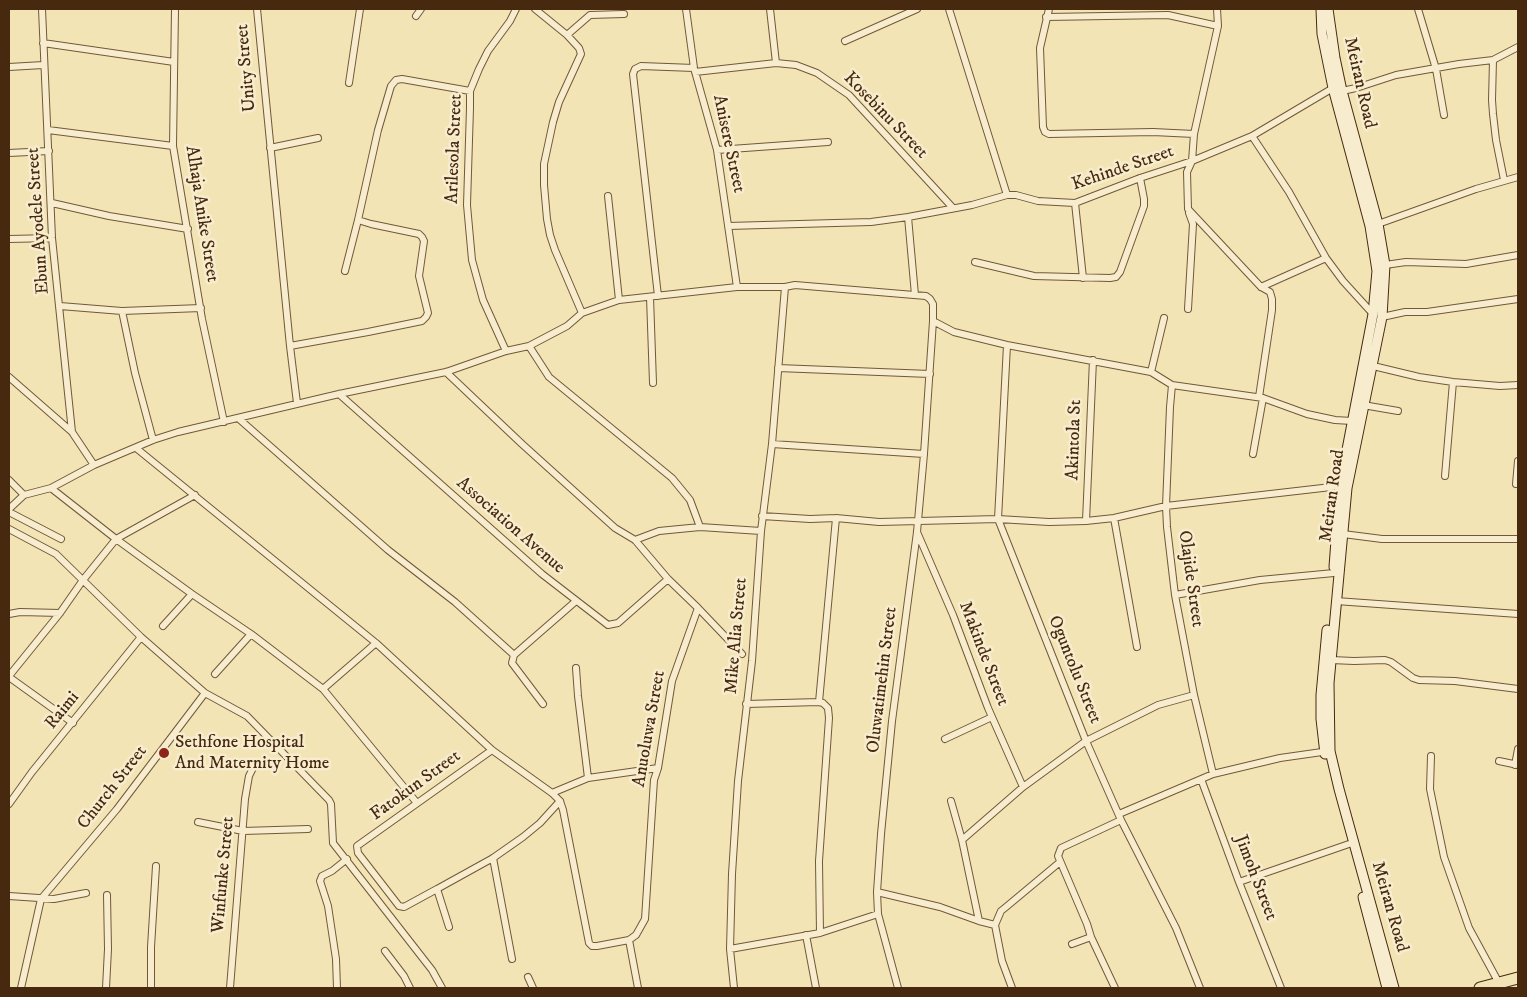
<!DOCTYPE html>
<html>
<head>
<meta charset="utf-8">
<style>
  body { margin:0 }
  #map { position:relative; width:1527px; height:997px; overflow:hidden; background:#f2e4b4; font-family:"IM FELL DW Pica",serif }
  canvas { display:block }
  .frame { position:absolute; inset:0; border:10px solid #472910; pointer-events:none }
</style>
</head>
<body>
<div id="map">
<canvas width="1527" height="997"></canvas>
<div class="frame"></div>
</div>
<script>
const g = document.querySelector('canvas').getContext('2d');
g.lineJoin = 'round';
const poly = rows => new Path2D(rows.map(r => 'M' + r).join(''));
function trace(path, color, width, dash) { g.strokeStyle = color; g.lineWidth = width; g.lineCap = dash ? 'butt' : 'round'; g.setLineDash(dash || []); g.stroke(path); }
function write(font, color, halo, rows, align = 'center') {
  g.font = font + ' "IM FELL DW Pica",serif'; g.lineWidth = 5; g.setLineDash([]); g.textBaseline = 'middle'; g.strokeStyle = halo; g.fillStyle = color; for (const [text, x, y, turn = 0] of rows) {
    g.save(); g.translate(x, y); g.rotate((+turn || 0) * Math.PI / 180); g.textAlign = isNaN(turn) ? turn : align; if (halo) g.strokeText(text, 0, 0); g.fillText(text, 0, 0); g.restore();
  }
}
const street = poly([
  [42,9,52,238,72,432],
  [175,9,173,146,202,319,224,422],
  [257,9,290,346,297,403],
  [535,9,567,35,579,48,581,54,559,102,553,122,544,164,544,185,547,219,550,235,555,250,582,313],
  [686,9,694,68,717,150,737,287],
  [770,9,776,63],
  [949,9,1007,195],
  [1049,9,1040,48,1043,127,1045,132,1049,134,1153,132,1194,134],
  [1217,9,1218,26,1194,134,1192,161,1187,172,1188,209,1261,287,1270,292,1272,299,1272,310,1259,397],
  [1418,9,1436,69,1444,115],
  [416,16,421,9],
  [1046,17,1168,15,1218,26],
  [567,35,590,15,624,14],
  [845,41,917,9],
  [43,43,174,62],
  [1493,60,1492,100,1493,114,1496,140,1504,180],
  [9,67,43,65],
  [695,72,776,63,796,65,817,73,849,95,953,208],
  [349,83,360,9],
  [1342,91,1356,88,1396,75,1459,64,1493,60,1518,47],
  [48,130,173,146],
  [1252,136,1289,192,1326,258,1343,281,1373,314],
  [270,148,318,138],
  [717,150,828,142],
  [9,153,49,151],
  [608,196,619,300],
  [52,203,109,216,188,229],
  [1075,203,1083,278],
  [908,217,915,295],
  [1378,224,1476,189,1518,177],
  [728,226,871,222,908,217,972,205,1007,195,1016,195,1038,201,1075,203,1140,178,1192,161,1252,136,1333,88],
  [9,239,52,238],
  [975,262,1034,276,1110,278,1116,277,1120,272,1144,206,1144,199,1140,178],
  [1385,265,1406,262,1466,264,1518,255],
  [345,271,358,220],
  [1261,287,1326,258],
  [658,296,633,74,635,69,641,66,694,68],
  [650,297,653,383],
  [60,306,122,311,201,308],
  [1188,309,1193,224,1189,213],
  [122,311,135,373,153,440],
  [1382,317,1405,312,1427,312,1518,299],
  [1007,345,998,519,1086,741,1121,820,1176,928,1200,988],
  [290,346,368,332,422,321,426,317,428,313,419,276,424,241,422,237,419,234,371,224,358,220,378,130,391,86,396,80,402,79,470,91],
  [529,346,549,377,672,478,690,500,700,527,761,531],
  [506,351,483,300,472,260,467,205,470,108,470,91,479,69,488,51,510,21,516,9],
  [1369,365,1419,377,1453,382,1500,386,1518,385],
  [778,368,930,374],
  [446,372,522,444,615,528,635,540,668,579,698,608,672,681,658,768,654,780,645,919,636,935,629,940,638,988],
  [1151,372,1164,318],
  [9,377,72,432,94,465],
  [1172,385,1170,407,1166,506,1167,527,1175,595,1194,695,1213,774],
  [339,394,542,574,608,625,618,623,668,579],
  [1363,405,1398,411],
  [238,418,388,550,455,602,514,655],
  [772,444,924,454],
  [136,448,376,643,492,750,552,793,560,801,563,810,589,943,592,946,597,946,629,940],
  [1253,454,1263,398],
  [1445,476,1453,382],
  [9,480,24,495,51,488,94,465,153,440,178,432,339,394,446,372,506,351,529,346,567,326,582,313,619,300,737,287,785,287,795,285,926,296,930,299,933,304,933,321,954,332,1007,345,1151,372,1172,385,1263,398,1307,414,1335,420,1352,421],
  [1516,484,1518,461],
  [51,488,116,539,192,594,251,634,323,689,417,803],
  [9,509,24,495],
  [9,512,61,539],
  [762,516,810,519,836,518,879,522,998,519,1049,522,1086,521,1114,518,1166,506,1340,486],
  [1114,518,1137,647],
  [1086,521,1093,360],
  [9,529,56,554,141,637,205,693,247,716,329,800,331,804,333,843,432,970,442,988],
  [917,532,953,615,988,708,1023,787],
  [1343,534,1382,539,1518,539],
  [635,540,659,531,700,527],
  [1175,595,1260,580,1334,573],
  [1336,601,1518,614],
  [698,608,742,654],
  [9,614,20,612,60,613],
  [163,626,192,594],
  [1331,660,1354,661,1385,660,1391,662,1413,678,1419,680,1455,681,1518,689],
  [576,668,578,696,588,778],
  [215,674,251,634],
  [9,676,60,613,83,580,116,539,195,495],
  [9,677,73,723],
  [323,689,376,643],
  [543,704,512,663,514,655,576,601],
  [746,704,819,702],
  [945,739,992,717],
  [1431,756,1430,789,1444,857,1469,928,1500,985],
  [1499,761,1518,765],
  [1515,765,1518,749],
  [1201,779,1239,882,1281,988],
  [552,793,588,778,658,768],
  [951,801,962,840,979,921],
  [9,804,32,772,141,637],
  [1119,814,1213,774,1280,758,1329,751],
  [198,822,243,831,308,829],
  [962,840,1023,787,1086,741,1158,705,1194,695],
  [493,858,512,959],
  [1239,882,1349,844],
  [437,889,404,907,399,906,358,853,357,846,492,750],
  [877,892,940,907,979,921,995,925,1001,911,1006,907,1060,862],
  [9,896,54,899,86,893],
  [995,925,1002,961,1012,988],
  [449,927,437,889,493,858,523,837,540,823,560,801],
  [820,933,819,861,829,718,828,708,823,703,819,702,836,518],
  [806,935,816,988],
  [1072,944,1091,937],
  [730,949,820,933,878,914],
  [385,951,404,976,410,988],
  [528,977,533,988],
  [21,988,41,899,117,809,205,693],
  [106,988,108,949,107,895],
  [151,988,151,947,156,866],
  [230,988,245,799,249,776,254,766],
  [337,988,336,959,328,906,320,881,322,876,332,871,347,859],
  [734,988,730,949,732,874,738,781,752,661,761,531,772,444,785,287],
  [898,988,878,914,877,892,881,834,892,721,917,532,924,454,933,321],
  [1115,988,1091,937,1087,924,1058,856,1061,848,1121,820]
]);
const secondary = poly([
  [1321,9,1322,34,1333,88,1370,226,1377,271,1373,314,1340,486,1334,567],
  [1328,9,1335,58,1342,91,1378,224,1385,265,1382,317,1347,488,1329,683,1330,751,1339,789,1394,988],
  [1325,754,1321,719,1321,695,1327,630],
  [1363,897,1387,988]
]);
const highway = poly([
  [1480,988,1518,978]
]);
trace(street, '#725839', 8);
trace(secondary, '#472910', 11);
trace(highway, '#472910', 13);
trace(street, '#f7edce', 6);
trace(secondary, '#f7edce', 9);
trace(highway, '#f2e4b4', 11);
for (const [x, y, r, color] of [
  [164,753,6,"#8f2418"]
]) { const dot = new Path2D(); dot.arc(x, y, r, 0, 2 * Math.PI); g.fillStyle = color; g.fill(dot); trace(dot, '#f7edce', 2); }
write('18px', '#472910', '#f7edce', [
  ["Unity Street",247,68,-95],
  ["Meiran Road",1359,83,77],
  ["Kosebinu Street",885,116,46],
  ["Anisere Street",728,144,78],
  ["Arilesola Street",455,149,-88],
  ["Kehinde Street",1123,169,-19],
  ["Alhaja Anike Street",201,214,81],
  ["Ebun Ayodele Street",39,221,-94],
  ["Akintola St",1075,440,-88],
  ["Meiran Road",1333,496,-82],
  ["Association Avenue",510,526,41],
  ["Olajide Street",1190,579,82],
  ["Mike Alia Street",737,636,-85],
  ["Makinde Street",983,654,69],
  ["Oguntolu Street",1074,670,68],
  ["Oluwatimehin Street",883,680,-83],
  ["Raimi",63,711,-51],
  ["Anuoluwa Street",650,729,-80],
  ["Fatokun Street",416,786,-36],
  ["Church Street",113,788,-52],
  ["Winfunke Street",224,875,-85],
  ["Jimoh Street",1255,878,69],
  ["Meiran Road",1389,907,74]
]);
write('18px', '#472910', '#f7edce', [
  ["Sethfone Hospital",175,743],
  ["And Maternity Home",175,764]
], 'left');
</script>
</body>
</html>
